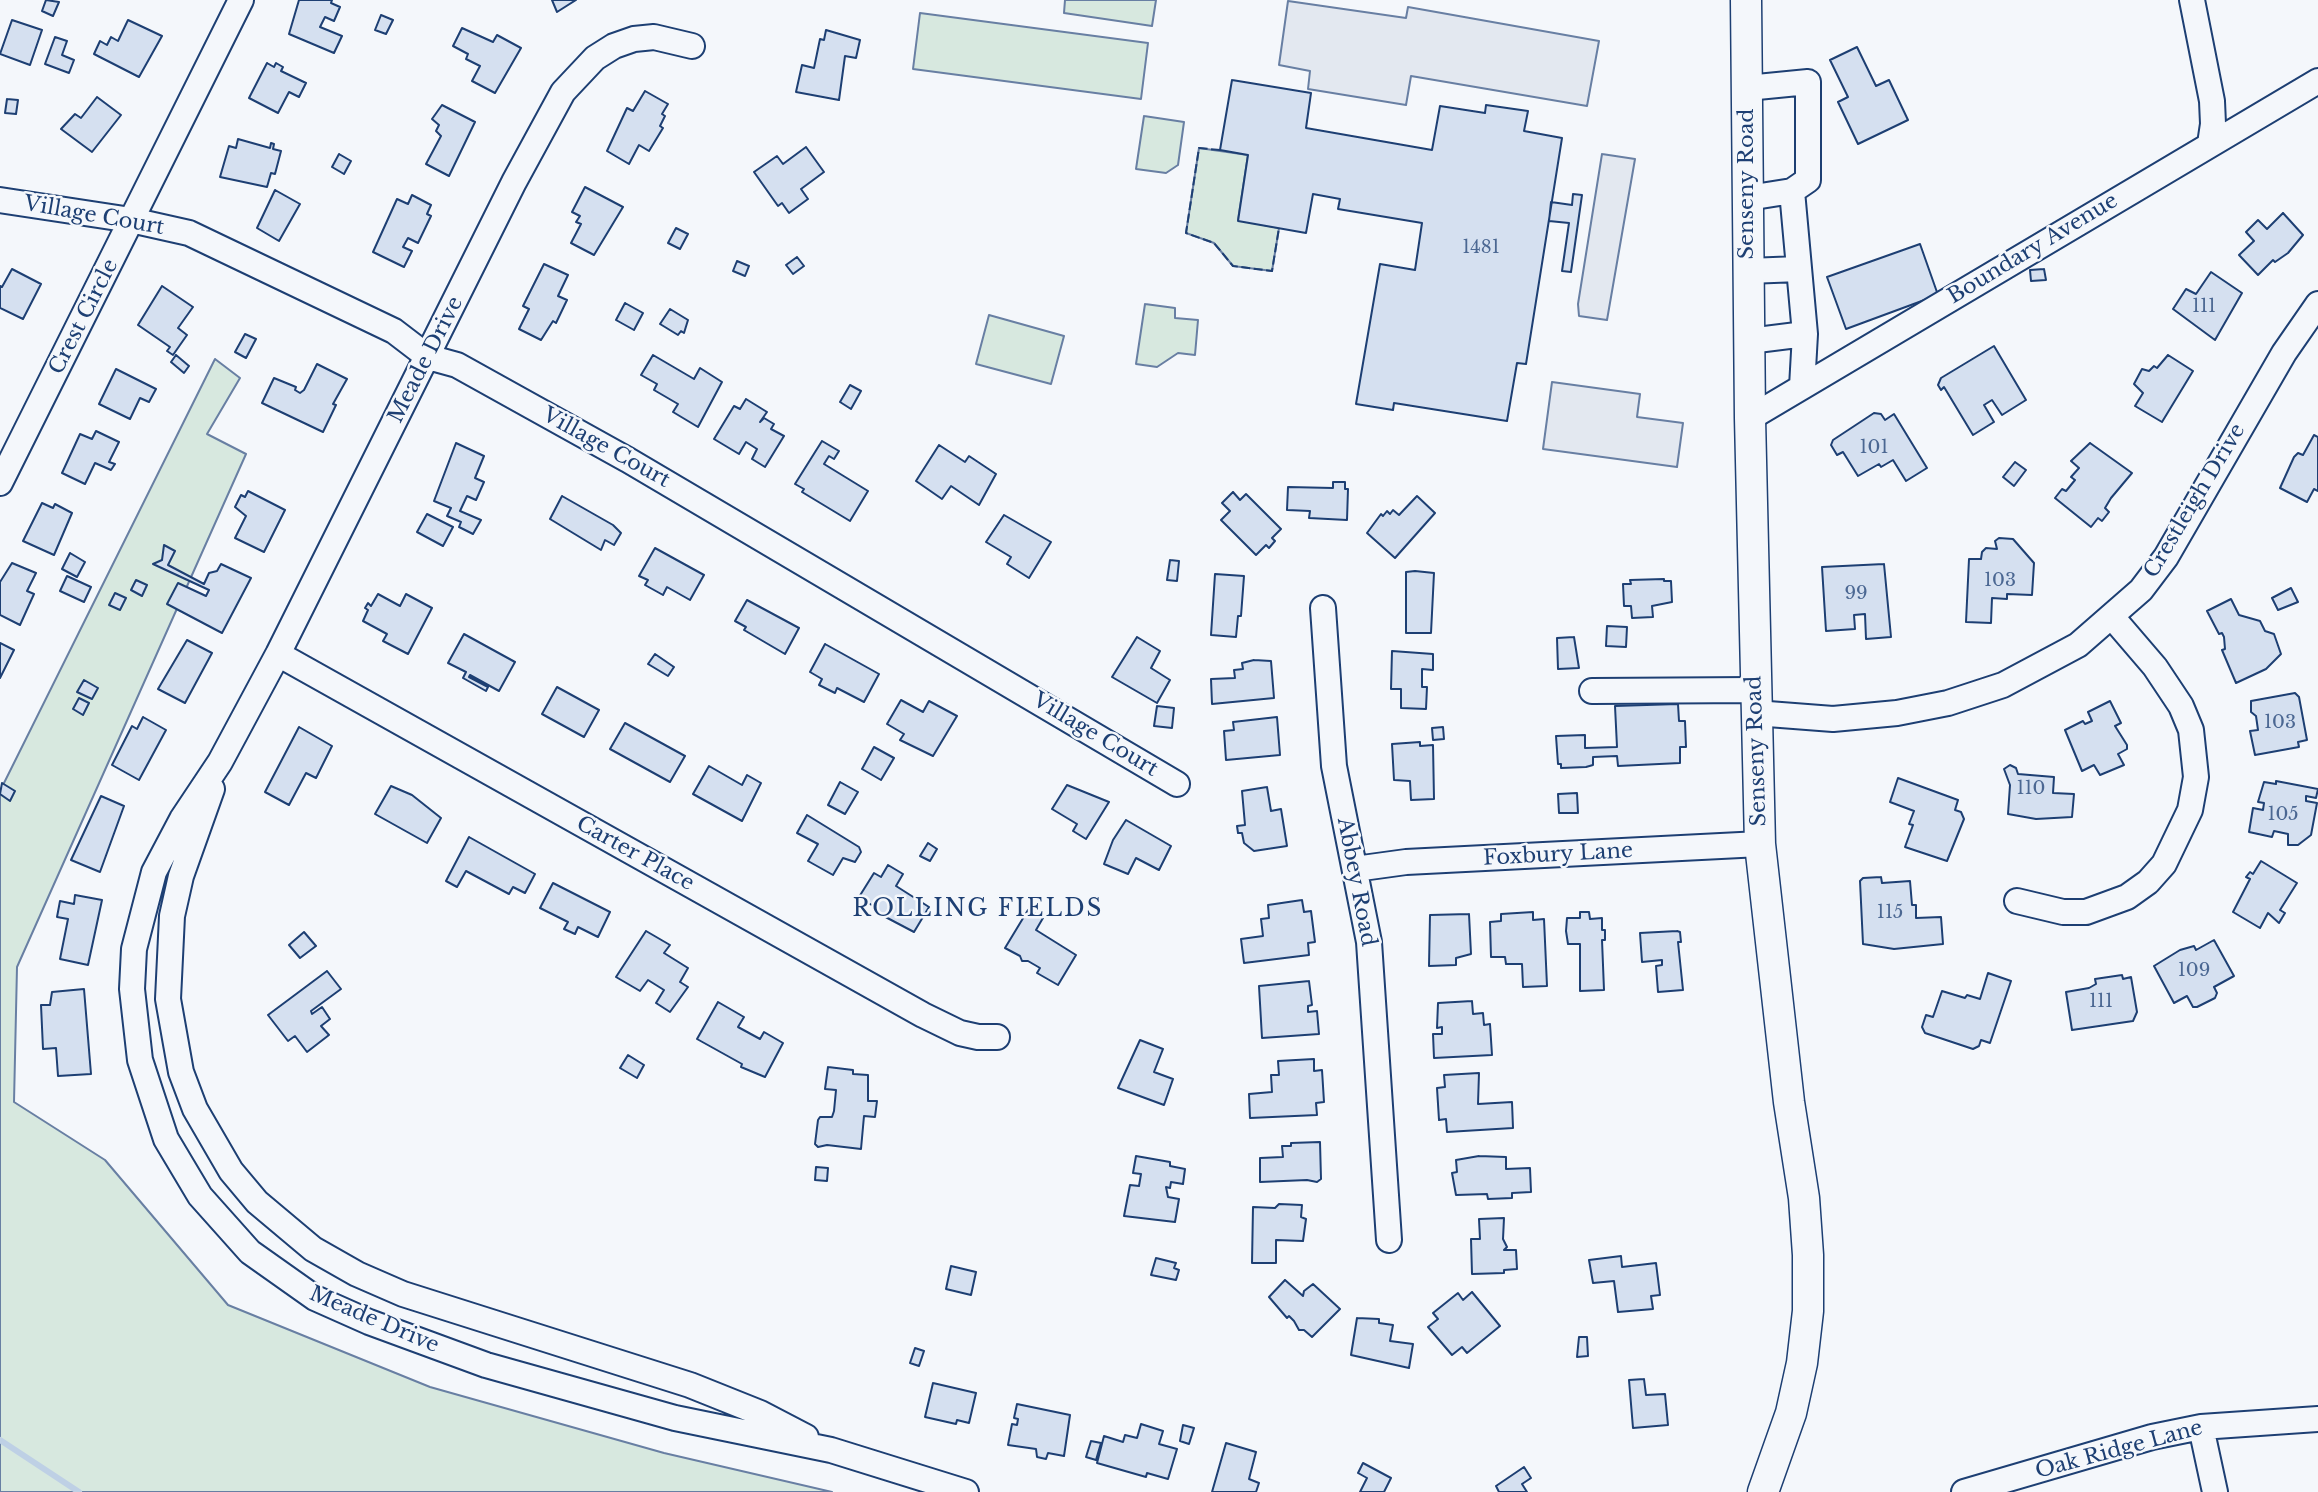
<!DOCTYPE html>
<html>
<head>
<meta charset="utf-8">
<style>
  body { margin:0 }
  canvas { display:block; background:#f4f7fb }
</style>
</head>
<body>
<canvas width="2318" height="1492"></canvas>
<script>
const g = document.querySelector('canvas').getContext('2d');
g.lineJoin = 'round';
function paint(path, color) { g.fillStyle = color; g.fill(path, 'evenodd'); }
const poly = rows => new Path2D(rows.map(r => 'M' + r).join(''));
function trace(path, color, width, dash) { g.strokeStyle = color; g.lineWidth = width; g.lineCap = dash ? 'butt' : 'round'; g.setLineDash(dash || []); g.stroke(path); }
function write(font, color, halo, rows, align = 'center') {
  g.font = font + ' "Libre Baskerville",serif'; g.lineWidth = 5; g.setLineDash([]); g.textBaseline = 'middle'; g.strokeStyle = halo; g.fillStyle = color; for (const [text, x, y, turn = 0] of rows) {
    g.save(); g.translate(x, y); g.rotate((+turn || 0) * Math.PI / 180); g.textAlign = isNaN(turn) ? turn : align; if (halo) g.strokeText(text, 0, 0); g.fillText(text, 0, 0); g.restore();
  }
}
const green = poly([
  [1065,0,1156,0,1152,26,1064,13,1065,0],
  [920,13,1148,43,1141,99,913,69,920,13],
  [1144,116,1184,122,1178,165,1166,173,1136,169,1144,116],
  [1199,148,1248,155,1238,220,1279,228,1272,271,1233,266,1214,243,1186,233,1199,148],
  [1145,304,1175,308,1175,318,1198,320,1195,355,1178,353,1157,367,1136,364,1145,304],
  [989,315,1064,336,1051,384,976,364,989,315],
  [215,359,240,378,207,434,246,454,17,967,14,1102,105,1160,228,1305,430,1387,664,1453,832,1492,0,1492,0,791,215,359]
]);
paint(green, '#d7e8df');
trace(green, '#687fa3', 2);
const parking = poly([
  [1288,1,1406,18,1408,7,1599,41,1587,106,1411,76,1406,105,1308,89,1310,71,1279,65,1288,1],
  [1602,154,1635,159,1607,320,1579,316,1578,304,1602,154],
  [1552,382,1640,394,1637,417,1683,423,1677,467,1543,449,1552,382]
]);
paint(parking, '#e3e8f0');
trace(parking, '#687fa3', 2);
trace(poly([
  [0,1440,79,1492]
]), '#bed0e5', 6);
const building = poly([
  [46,0,59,2,53,16,42,11,46,0],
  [299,0,332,0,331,3,340,7,334,21,325,17,320,27,342,36,334,53,289,34,299,0],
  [552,0,576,0,557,12,552,0],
  [381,15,393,20,386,34,375,30,381,15],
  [12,20,42,30,30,65,0,54,12,20],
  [128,20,162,36,139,77,94,54,100,41,107,45,111,37,118,41,128,20],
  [462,28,493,42,497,35,521,48,495,93,472,81,480,66,466,59,468,54,453,46,462,28],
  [826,30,860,40,856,58,845,56,839,100,796,92,802,65,814,68,820,39,824,40,826,30],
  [55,37,67,41,62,55,74,60,69,73,45,64,55,37],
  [1857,47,1876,86,1889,80,1908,120,1858,144,1838,102,1848,97,1830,60,1857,47],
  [267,63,274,67,276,63,283,67,281,71,306,83,299,97,289,92,278,113,249,98,267,63],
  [1232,80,1311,93,1306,128,1432,150,1440,106,1485,113,1486,105,1528,111,1524,131,1562,138,1526,364,1517,363,1507,421,1394,403,1393,410,1356,404,1380,264,1415,270,1422,223,1338,209,1340,199,1313,194,1306,233,1238,221,1248,155,1220,150,1232,80],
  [645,91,668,104,662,114,665,116,660,126,663,128,649,151,639,145,629,164,607,151,627,108,633,111,645,91],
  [97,97,121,115,92,152,61,129,75,114,81,118,97,97],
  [7,99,18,100,16,114,5,113,7,99],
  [442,105,475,122,449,176,426,164,441,136,436,131,439,125,432,119,442,105],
  [238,139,270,148,271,143,274,144,273,149,281,151,275,174,271,173,267,187,220,177,229,146,236,148,238,139],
  [806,147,824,172,801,189,808,199,789,213,782,203,778,206,754,172,777,156,783,164,806,147],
  [339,154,351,161,344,174,332,167,339,154],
  [585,187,623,207,594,255,571,243,581,224,576,222,580,216,572,212,585,187],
  [275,190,300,204,279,241,257,228,275,190],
  [1573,194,1582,195,1571,272,1562,271,1569,223,1549,221,1551,202,1572,205,1573,194],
  [412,195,431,205,427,214,431,216,418,243,408,238,403,247,412,251,404,267,373,252,397,199,408,204,412,195],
  [2283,213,2303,235,2288,253,2275,262,2273,260,2258,275,2239,255,2254,241,2246,232,2258,220,2267,229,2283,213],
  [676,228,688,234,680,249,668,243,676,228],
  [1920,244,1938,295,1846,329,1827,277,1920,244],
  [797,257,804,266,793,274,786,265,797,257],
  [737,261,749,266,745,276,733,271,737,261],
  [544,264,568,275,558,296,567,300,556,323,553,321,541,340,519,329,529,309,523,306,544,264],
  [12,269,41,284,23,319,0,308,0,286,2,287,12,269],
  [2044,269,2046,280,2031,281,2030,270,2044,269],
  [2211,272,2242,293,2215,340,2173,309,2186,289,2196,294,2211,272],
  [162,286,193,307,178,328,187,335,173,355,167,351,170,347,138,325,162,286],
  [625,303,643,313,634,330,616,320,625,303],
  [670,309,688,320,684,333,681,331,678,335,660,324,670,309],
  [245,334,256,339,246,358,235,352,245,334],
  [1994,346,2026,400,2002,415,1992,400,1984,405,1994,422,1973,435,1944,387,1941,390,1938,385,1941,378,1994,346],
  [176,355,189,366,184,373,171,362,176,355],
  [653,355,694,379,700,368,722,382,698,427,673,412,678,404,654,390,657,384,641,375,653,355],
  [2168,355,2193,371,2162,422,2135,406,2143,393,2134,384,2142,369,2149,371,2154,366,2157,368,2168,355],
  [317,364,347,379,333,404,336,405,323,432,262,403,274,378,296,387,295,390,300,393,304,390,317,364],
  [116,369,156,389,149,402,140,398,130,419,99,404,116,369],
  [850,385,861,391,851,409,840,402,850,385],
  [746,399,767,412,760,422,764,418,774,424,771,429,784,436,765,467,752,459,757,449,746,442,739,454,714,439,734,406,740,409,746,399],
  [1874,413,1881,414,1885,420,1894,414,1927,468,1906,481,1893,460,1881,467,1879,464,1858,476,1843,452,1837,455,1831,445,1833,440,1874,413],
  [96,431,119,442,109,462,115,464,111,470,95,463,85,484,62,473,80,434,92,439,96,431],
  [2314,435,2318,437,2318,491,2314,489,2307,502,2280,488,2294,457,2298,453,2303,455,2314,435],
  [822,441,839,451,834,459,829,456,824,464,868,491,850,521,802,492,804,489,795,484,822,441],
  [456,443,484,456,475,478,484,482,476,500,467,496,460,511,481,520,473,534,459,527,461,522,447,516,451,508,434,501,456,443],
  [2090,443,2132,473,2111,498,2105,508,2109,512,2102,521,2098,518,2091,527,2055,498,2062,489,2066,491,2075,480,2071,477,2079,468,2071,461,2090,443],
  [939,445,965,462,969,456,996,474,979,505,951,486,942,499,916,481,939,445],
  [2015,462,2026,470,2014,486,2003,477,2015,462],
  [1333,482,1345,482,1345,489,1348,489,1347,520,1309,518,1310,511,1287,510,1288,487,1333,488,1333,482],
  [248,491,285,510,264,552,235,538,246,516,235,507,241,495,245,497,248,491],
  [1233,492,1240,500,1246,494,1281,529,1272,538,1275,541,1269,548,1266,545,1256,555,1221,520,1230,511,1222,503,1233,492],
  [562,496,613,525,621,533,614,545,605,540,601,550,550,519,562,496],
  [1417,496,1435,513,1395,558,1367,533,1381,514,1383,516,1387,511,1390,514,1393,510,1399,515,1417,496],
  [42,503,53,508,55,504,72,513,54,555,23,541,42,503],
  [427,514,453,527,443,546,417,532,427,514],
  [1004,515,1051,542,1029,578,1007,564,1011,557,986,542,1004,515],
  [1999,538,2013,539,2034,563,2032,595,2007,594,2007,599,1992,598,1991,623,1966,622,1969,559,1981,559,1982,552,1986,548,1997,549,1995,541,1999,538],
  [164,545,175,551,168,565,204,584,209,573,217,571,221,564,251,578,222,633,167,604,178,583,206,596,209,590,153,564,162,560,164,545],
  [655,548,704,575,690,600,667,587,663,595,645,585,648,580,639,576,655,548],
  [70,553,85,562,77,577,62,569,70,553],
  [1170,560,1179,561,1177,581,1167,580,1170,560],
  [12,563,36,573,27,591,34,594,20,625,0,615,0,582,12,563],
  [1884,564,1891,637,1866,639,1865,614,1854,615,1855,629,1826,631,1822,567,1884,564],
  [1415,571,1434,573,1431,633,1406,633,1406,572,1415,571],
  [1215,574,1244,576,1241,616,1238,616,1236,637,1211,635,1215,574],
  [67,576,91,587,84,602,60,591,67,576],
  [1664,579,1664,581,1671,581,1672,602,1652,606,1653,617,1632,618,1631,606,1624,606,1623,584,1631,584,1630,580,1664,579],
  [136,580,147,585,142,596,131,590,136,580],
  [2291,588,2298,602,2278,610,2272,598,2291,588],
  [115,593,126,598,120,610,109,605,115,593],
  [378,594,400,606,406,594,432,608,408,654,383,641,387,634,363,621,368,610,365,608,368,603,371,606,378,594],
  [2231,599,2239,615,2260,621,2265,631,2274,634,2281,654,2266,669,2236,683,2222,650,2225,649,2224,637,2222,633,2219,634,2207,611,2231,599],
  [747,600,799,628,785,654,744,630,746,627,735,621,747,600],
  [1607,626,1627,627,1626,647,1606,646,1607,626],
  [464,634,515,662,499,691,470,675,469,677,488,687,486,691,463,678,466,672,448,663,464,634],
  [1137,637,1160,651,1151,668,1170,680,1157,703,1112,677,1137,637],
  [1574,637,1579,668,1558,669,1557,638,1574,637],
  [187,640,212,653,185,703,158,689,187,640],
  [0,643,14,650,0,678,0,643],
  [825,644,879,674,864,702,837,688,835,693,819,685,822,679,810,672,825,644],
  [1392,651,1433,654,1433,670,1422,669,1422,687,1427,687,1426,709,1401,708,1401,689,1391,689,1392,651],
  [655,654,674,667,668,676,648,664,655,654],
  [1254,660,1271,661,1274,698,1212,704,1211,679,1235,678,1234,670,1243,669,1242,663,1254,660],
  [84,680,98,688,92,699,77,692,84,680],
  [557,687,599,710,584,737,542,714,557,687],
  [2295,693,2299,697,2307,740,2298,742,2299,747,2255,755,2250,731,2258,730,2256,716,2251,712,2251,701,2295,693],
  [79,698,89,703,83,715,73,709,79,698],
  [901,700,923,712,929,701,957,716,933,756,900,740,904,734,887,724,901,700],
  [2110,701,2121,723,2115,726,2127,745,2127,749,2118,754,2124,765,2100,775,2094,765,2082,771,2065,730,2083,721,2085,724,2092,721,2088,712,2110,701],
  [1678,704,1679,721,1685,721,1686,747,1680,747,1680,763,1618,766,1617,756,1593,757,1593,765,1586,767,1561,768,1561,764,1558,764,1556,736,1585,735,1585,748,1617,747,1615,706,1678,704],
  [1157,706,1174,708,1172,728,1154,726,1157,706],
  [143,717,166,730,139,780,112,765,132,726,137,729,143,717],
  [1277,717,1280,755,1226,760,1224,731,1234,730,1233,722,1277,717],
  [625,723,685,756,670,782,610,749,625,723],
  [299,727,332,746,316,778,306,773,289,805,265,792,299,727],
  [1443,727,1444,739,1433,740,1432,728,1443,727],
  [1420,742,1420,746,1433,745,1434,799,1411,800,1410,781,1394,780,1392,744,1420,742],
  [874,747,894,758,881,780,862,769,874,747],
  [2010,765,2016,768,2018,774,2054,777,2053,793,2074,794,2072,817,2036,819,2008,814,2010,785,2004,769,2010,765],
  [709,766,742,785,747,775,761,783,742,821,693,794,709,766],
  [1898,778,1958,800,1955,810,1961,812,1964,819,1947,861,1905,847,1913,825,1909,824,1914,811,1890,802,1898,778],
  [2276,781,2318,789,2316,798,2306,796,2306,801,2317,803,2311,835,2298,845,2288,845,2288,834,2274,831,2272,837,2249,832,2253,808,2263,810,2264,803,2258,802,2264,782,2276,784,2276,781],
  [840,782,858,792,845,814,828,805,840,782],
  [2,783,15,791,10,801,0,794,2,783],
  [1067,785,1109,802,1086,839,1073,831,1077,824,1052,809,1067,785],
  [391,786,412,795,441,818,427,843,375,814,391,786],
  [1267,787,1271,811,1281,809,1287,846,1254,851,1244,843,1242,833,1238,833,1237,826,1245,825,1242,791,1267,787],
  [1577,793,1578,813,1559,813,1558,794,1577,793],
  [101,796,124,806,100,872,71,860,101,796],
  [807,815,859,847,861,852,855,862,843,858,833,875,808,861,818,844,797,833,807,815],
  [1126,820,1171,846,1159,870,1136,858,1128,874,1104,864,1113,840,1126,820],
  [469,837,535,874,525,893,513,887,509,894,466,871,457,887,446,881,469,837],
  [928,843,937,849,930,861,920,856,928,843],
  [2261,861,2297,883,2280,910,2285,913,2279,923,2268,913,2260,928,2233,912,2250,879,2246,877,2250,872,2253,874,2261,861],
  [888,865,903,874,896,886,929,907,914,932,876,912,878,909,859,897,874,873,881,877,888,865],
  [1881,877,1882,883,1910,881,1912,905,1916,905,1916,918,1941,917,1943,944,1894,949,1863,944,1860,881,1863,878,1881,877],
  [553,883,610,912,598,937,578,927,575,934,564,929,568,922,540,908,553,883],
  [75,895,102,900,88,965,60,959,68,919,57,917,60,901,74,904,75,895],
  [1302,900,1304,912,1311,911,1315,942,1308,943,1309,955,1244,963,1241,939,1263,936,1261,919,1269,918,1268,905,1302,900],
  [1028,910,1043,918,1036,930,1076,955,1058,985,1037,973,1040,968,1028,961,1022,961,1020,956,1005,948,1028,910],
  [1533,912,1533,920,1544,919,1547,986,1523,987,1522,964,1506,964,1505,957,1491,957,1490,922,1501,921,1501,914,1533,912],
  [1580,912,1589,912,1590,919,1602,918,1602,930,1605,930,1605,940,1602,940,1604,990,1580,991,1580,944,1568,944,1566,931,1567,918,1580,918,1580,912],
  [1469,914,1471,954,1456,958,1456,965,1429,966,1430,915,1469,914],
  [646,931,670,945,664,953,688,968,680,982,688,987,670,1012,656,1003,664,990,648,980,640,991,616,977,646,931],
  [1677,931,1680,932,1681,942,1678,942,1683,990,1658,992,1656,966,1662,965,1662,960,1642,962,1640,933,1677,931],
  [304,932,316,946,300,958,289,945,304,932],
  [2214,940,2234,976,2214,987,2217,993,2215,998,2197,1007,2193,1007,2187,996,2174,1003,2154,966,2180,950,2194,946,2196,950,2214,940],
  [327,971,341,989,311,1011,312,1014,322,1007,330,1019,321,1026,329,1035,307,1052,295,1036,288,1041,268,1015,327,971],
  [1988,973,2011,981,1990,1043,1981,1040,1979,1046,1973,1049,1925,1033,1922,1027,1926,1015,1933,1017,1942,991,1965,998,1967,995,1980,999,1988,973],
  [2122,975,2123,979,2131,977,2137,1012,2133,1021,2072,1030,2066,992,2089,988,2096,984,2095,979,2122,975],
  [1309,981,1312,1005,1308,1006,1308,1012,1317,1011,1319,1034,1262,1038,1259,986,1309,981],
  [84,989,91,1074,58,1076,56,1048,43,1049,41,1005,50,1005,52,992,84,989],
  [1472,1001,1473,1014,1483,1013,1484,1025,1490,1024,1492,1055,1434,1058,1433,1034,1442,1034,1442,1027,1437,1028,1438,1003,1472,1001],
  [718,1002,744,1017,738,1027,760,1039,764,1032,783,1043,765,1077,741,1067,742,1064,697,1039,718,1002],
  [1140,1040,1163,1049,1154,1072,1173,1079,1164,1105,1118,1088,1140,1040],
  [628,1055,644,1065,637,1078,620,1068,628,1055],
  [1314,1059,1314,1071,1322,1070,1324,1102,1316,1103,1317,1115,1250,1118,1249,1094,1272,1092,1271,1075,1279,1075,1278,1061,1314,1059],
  [828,1067,853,1070,853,1074,868,1075,868,1101,877,1101,875,1117,864,1116,861,1149,827,1145,818,1147,815,1144,818,1120,820,1117,832,1117,834,1111,836,1090,825,1089,828,1067],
  [1479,1073,1478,1104,1512,1102,1513,1128,1447,1132,1446,1119,1439,1120,1437,1088,1445,1087,1444,1075,1479,1073],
  [1320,1142,1321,1179,1317,1182,1307,1180,1260,1182,1260,1158,1283,1157,1282,1146,1291,1146,1291,1143,1320,1142],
  [1136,1156,1170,1162,1170,1166,1185,1169,1183,1184,1171,1182,1170,1188,1166,1187,1168,1197,1179,1199,1175,1222,1124,1216,1130,1185,1139,1186,1141,1174,1133,1173,1136,1156],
  [1479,1156,1506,1157,1506,1169,1530,1168,1531,1192,1512,1193,1512,1198,1488,1199,1487,1194,1456,1195,1452,1173,1457,1172,1456,1160,1479,1156],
  [816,1167,828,1168,827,1181,815,1180,816,1167],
  [1279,1204,1302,1205,1301,1217,1306,1219,1303,1241,1276,1240,1276,1263,1252,1263,1253,1207,1275,1208,1279,1204],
  [1504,1218,1503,1239,1507,1247,1504,1250,1516,1250,1517,1269,1504,1270,1504,1273,1472,1274,1471,1239,1480,1239,1479,1219,1504,1218],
  [1621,1256,1622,1267,1656,1263,1660,1295,1651,1296,1653,1309,1618,1312,1614,1281,1593,1283,1589,1260,1621,1256],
  [1156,1258,1176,1263,1174,1268,1179,1270,1176,1280,1151,1275,1156,1258],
  [951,1266,976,1272,971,1295,946,1289,951,1266],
  [1285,1280,1303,1296,1304,1291,1313,1284,1340,1309,1312,1337,1304,1330,1299,1330,1294,1321,1289,1316,1287,1318,1269,1297,1285,1280],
  [1472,1292,1500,1326,1467,1353,1462,1347,1452,1355,1428,1327,1438,1319,1433,1313,1458,1293,1463,1300,1472,1292],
  [1357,1318,1379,1319,1379,1323,1393,1325,1390,1341,1413,1344,1409,1368,1351,1355,1357,1318],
  [1579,1337,1587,1337,1588,1356,1577,1357,1579,1337],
  [915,1348,924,1351,919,1366,910,1363,915,1348],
  [1644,1379,1646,1395,1665,1394,1668,1425,1633,1428,1629,1380,1644,1379],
  [933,1383,976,1393,969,1423,957,1420,956,1424,925,1417,933,1383],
  [1017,1404,1070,1415,1064,1456,1048,1453,1046,1459,1037,1457,1036,1449,1008,1445,1012,1424,1017,1425,1018,1419,1014,1418,1017,1404],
  [1141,1424,1163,1431,1159,1444,1177,1449,1168,1479,1147,1473,1146,1477,1097,1463,1104,1436,1123,1442,1125,1435,1137,1438,1141,1424],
  [1183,1425,1194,1428,1189,1444,1180,1441,1183,1425],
  [1091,1441,1101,1443,1096,1460,1086,1457,1091,1441],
  [1226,1443,1256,1452,1249,1479,1259,1483,1256,1492,1212,1492,1226,1443],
  [1363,1463,1391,1478,1384,1492,1360,1492,1367,1478,1358,1473,1363,1463],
  [1524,1467,1531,1478,1522,1484,1527,1492,1499,1492,1496,1486,1524,1467]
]);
paint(building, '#d5e0f0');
trace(building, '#1d3f73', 2);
const minor = poly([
  [2192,0,2212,101,2213,124,2210,144],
  [692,46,654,37,634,39,614,46,595,58,563,92,514,182,278,654,220,762,182,819,154,872,134,949,132,989,140,1060,166,1139,200,1196,250,1252,315,1298,369,1322,486,1365,675,1418,831,1450,966,1492],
  [1747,88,1808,82,1808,180,1792,191,1748,198],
  [1792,191,1805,334,1802,387],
  [0,200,131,220,189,233,394,331,428,357,457,365,628,460,1177,784],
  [1748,271,1799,269],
  [1749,341,1805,334],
  [1750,418,2318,81],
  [0,483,241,0],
  [1323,608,1334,766,1369,942,1389,1240],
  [278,654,923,1015,960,1033,978,1037,997,1037],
  [1592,691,1754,690],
  [1755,713,1833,719,1897,713,1948,703,2003,685,2078,645,2141,590,2166,557,2284,353,2318,304],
  [212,789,181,876,172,916,168,999,181,1072,195,1109,231,1171,257,1202,313,1249,357,1274,403,1294,690,1385,760,1413,806,1437],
  [1355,869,1406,862,1760,844],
  [2017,901,2063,912,2086,912,2127,897,2148,882,2164,864,2190,810,2196,777,2191,730,2181,706,2155,667,2113,618],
  [2201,1427,2215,1492],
  [1964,1492,2152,1437,2201,1427,2318,1419]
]);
const major = poly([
  [1746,0,1750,418,1760,844,1789,1102,1804,1198,1808,1255,1808,1311,1802,1363,1791,1413,1763,1492]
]);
trace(minor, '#1d3f73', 28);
trace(major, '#1d3f73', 33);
trace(minor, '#f4f7fb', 24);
trace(major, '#f4f7fb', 30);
trace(poly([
  [1220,150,1199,148,1186,233,1214,243,1233,266,1272,271,1279,228]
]), '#1d3f73', 2, [9, 3.5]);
write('18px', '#4b6792', null, [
  ["1481",1481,248],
  ["111",2204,307],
  ["101",1874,448],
  ["103",2000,581],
  ["99",1856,594],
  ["103",2280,723],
  ["110",2031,789],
  ["105",2283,815],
  ["115",1890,913],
  ["109",2194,971],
  ["111",2101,1002]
]);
write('21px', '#1d3f73', '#f4f7fb', [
  ["Senseny Road",1747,184,-90],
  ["Village Court",94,216,10],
  ["Boundary Avenue",2033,249,-31],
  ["Crest Circle",84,317,-63],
  ["Meade Drive",426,360,-63],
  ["Village Court",606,448,29],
  ["Crestleigh Drive",2195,501,-59],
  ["Village Court",1095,735,31],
  ["Senseny Road",1757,751,-92],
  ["Carter Place",635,854,29],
  ["Foxbury Lane",1558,855,-3],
  ["Abbey Road",1356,882,79],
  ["Meade Drive",374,1320,23],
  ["Oak Ridge Lane",2119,1450,-15]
]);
g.letterSpacing = '2px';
write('23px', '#1d3f73', '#f4f7fb', [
  ["ROLLING FIELDS",978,910]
]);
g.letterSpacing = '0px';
</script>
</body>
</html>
